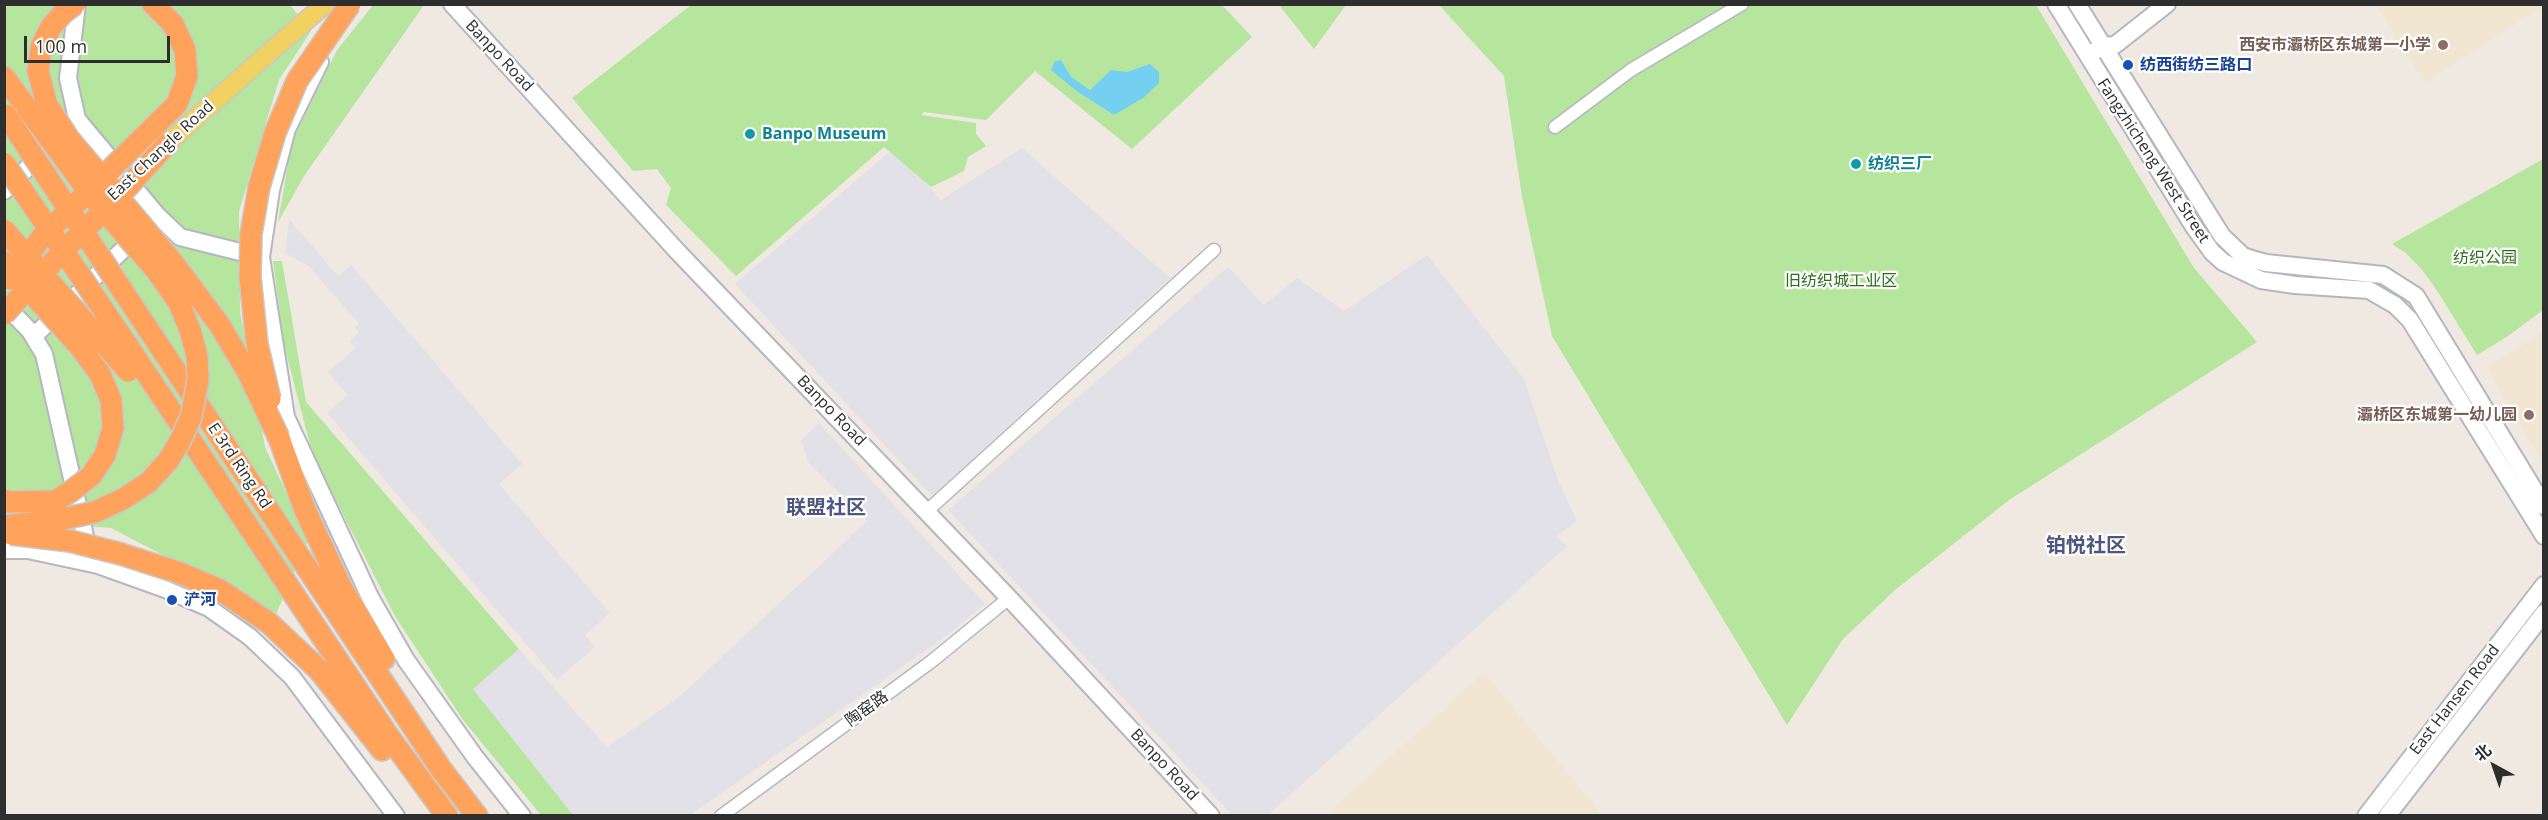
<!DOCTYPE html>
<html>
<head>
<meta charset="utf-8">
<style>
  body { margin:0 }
  #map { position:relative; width:2548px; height:820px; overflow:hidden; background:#efe9e1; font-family:"Open Sans","Noto Sans SC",sans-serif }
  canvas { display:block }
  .frame { position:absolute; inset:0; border:6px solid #2e2e2e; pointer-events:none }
  .north { position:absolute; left:2464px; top:736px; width:60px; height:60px; -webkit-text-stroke:4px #fff; paint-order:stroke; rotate:320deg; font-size:16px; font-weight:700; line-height:24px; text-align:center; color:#2e2e2e }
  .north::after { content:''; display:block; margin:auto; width:21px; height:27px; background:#2e2e2e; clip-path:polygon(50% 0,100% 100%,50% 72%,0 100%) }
  .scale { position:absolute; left:24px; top:36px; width:146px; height:27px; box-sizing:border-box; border:3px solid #2e2e2e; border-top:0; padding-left:8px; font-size:18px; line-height:21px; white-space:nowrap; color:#2e2e2e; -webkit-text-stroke:4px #fff; paint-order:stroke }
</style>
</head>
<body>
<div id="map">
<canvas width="2548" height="820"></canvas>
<div class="frame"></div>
<div class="north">北</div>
<div class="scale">100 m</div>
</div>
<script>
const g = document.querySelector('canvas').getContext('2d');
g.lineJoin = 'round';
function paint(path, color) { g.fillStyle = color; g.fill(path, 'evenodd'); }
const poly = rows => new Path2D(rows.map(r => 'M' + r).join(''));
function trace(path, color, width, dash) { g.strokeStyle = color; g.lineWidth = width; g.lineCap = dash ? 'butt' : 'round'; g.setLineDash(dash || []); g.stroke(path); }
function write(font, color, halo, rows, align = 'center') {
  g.font = font + ' "Open Sans","Noto Sans SC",sans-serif'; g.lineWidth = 4.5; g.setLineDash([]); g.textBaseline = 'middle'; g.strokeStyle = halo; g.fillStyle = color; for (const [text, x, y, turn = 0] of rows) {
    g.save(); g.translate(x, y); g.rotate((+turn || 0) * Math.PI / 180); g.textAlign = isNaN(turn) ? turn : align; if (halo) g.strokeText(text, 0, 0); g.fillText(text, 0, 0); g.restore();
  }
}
paint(poly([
  [895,147,941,200,1022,148,1170,278,932,496,735,284],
  [289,219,338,276,351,265,522,464,499,484,610,613,585,635,595,647,557,680,327,413,348,395,328,372,356,348,350,341,359,333,355,327,359,324,309,266,285,253],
  [1427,255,1524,379,1559,483,1577,521,1556,536,1567,546,1268,815,1232,815,948,510,1228,267,1264,305,1297,278,1344,311],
  [819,423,985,604,942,639,690,815,573,815,472,689,519,649,607,747,678,698,867,521,808,462,801,440]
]), '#e3e1e8');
paint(poly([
  [2540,5,2542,7,2425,82,2376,5],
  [2543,332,2543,462,2486,368],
  [1484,673,1602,815,1326,815]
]), '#f0e6d1');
paint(poly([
  [374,4,424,5,304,176,278,222,292,142,337,50],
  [4,5,290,5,311,31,279,80,239,211,240,312,265,447,308,540,276,614,111,528,5,520],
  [691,5,1222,5,1252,37,1132,149,1035,71,986,120,924,112,921,115,976,123,976,134,986,146,968,157,964,171,931,187,884,147,736,276,666,205,671,188,657,169,633,171,572,98],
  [1279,5,1346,5,1314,49],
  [1439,5,2036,5,2194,268,2257,342,2009,500,1895,590,1843,639,1787,725,1552,336,1522,197,1504,76],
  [2543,159,2543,310,2508,336,2477,355,2438,292,2423,271,2406,253,2392,244],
  [273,261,282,261,306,402,519,649,473,689,573,815,541,815,463,720,395,616,313,456,284,345]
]), '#b6e59e');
paint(poly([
  [1061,60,1071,77,1090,90,1111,70,1127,72,1150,64,1159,72,1159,83,1143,98,1114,115,1078,92,1051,70,1055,61]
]), '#75cff0');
const street = poly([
  [1555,127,1631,70,1742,4],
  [927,511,1214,250],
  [721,816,932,661,1009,598]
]);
const secondary = poly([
  [77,4,68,78,77,119,157,215,180,237,260,257],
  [452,4,677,251,1009,598,1211,816],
  [2056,4,2194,227,2212,252,2223,262,2261,280,2295,285,2369,290,2395,305,2410,320,2544,536],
  [2077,4,2222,236,2243,256,2255,260,2266,263,2383,275,2416,296,2544,506],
  [2095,51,2103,46,2115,45,2167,4],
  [320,62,287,129,271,190,261,257,286,417,370,597,406,660,475,757,522,816],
  [4,191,61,135],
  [4,304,30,331,44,354,87,545,84,553],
  [34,336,140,233],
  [4,550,28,550,98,565,165,589,209,608,250,637,292,677,396,816],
  [2366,816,2544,585],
  [2387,816,2544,613]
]);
const primary = poly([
  [254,66,325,4]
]);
const highway = poly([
  [153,4,173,24,185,50],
  [4,77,27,108],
  [156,341,441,769,477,816],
  [136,358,387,734,447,816],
  [279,438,305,510,341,587,384,659],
  [319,670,382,750]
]);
trace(street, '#b4b7c1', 15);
trace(secondary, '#b4b7c1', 20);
trace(primary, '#c9c9c9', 21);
trace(highway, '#c9c9c9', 24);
trace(street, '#fff', 12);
trace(secondary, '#fff', 16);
trace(primary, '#f2d163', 18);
trace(highway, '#ffa35c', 21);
const primaryBridge = poly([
  [159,151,254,66]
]);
const highwayBridge = poly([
  [75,4,63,13,51,27,41,47,38,71,47,105,69,139,171,260,219,324,248,373,279,438],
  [6,115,156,341],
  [4,163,136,358],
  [4,230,128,371],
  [4,262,80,347,100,374,111,400,113,428,105,455,91,476,70,492,55,501,9,502,4,500],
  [10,279,42,237,177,104,187,76,185,50],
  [4,314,71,243,123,192,168,143],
  [270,399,257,344,250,277,251,234,259,187,275,133,297,81,350,4],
  [4,526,58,520,95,512,123,499,149,482,168,461,180,441,191,417,198,380,197,356,190,330,179,303,156,270,94,199,27,108],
  [11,534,70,541,121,554,180,573,220,590,269,623,319,670]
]);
trace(primaryBridge, '#c9c9c9', 21, []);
trace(highwayBridge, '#c9c9c9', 24, []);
trace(primaryBridge, '#f2d163', 18);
trace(highwayBridge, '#ffa35c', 21);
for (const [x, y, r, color] of [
  [2443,45,6,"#8d6e63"],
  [2128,65,6,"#1a4fb4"],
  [750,134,6,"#0f9aa8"],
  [1856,164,6,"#0f9aa8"],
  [2529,415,6,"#8d6e63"],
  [172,600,6,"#1a4fb4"]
]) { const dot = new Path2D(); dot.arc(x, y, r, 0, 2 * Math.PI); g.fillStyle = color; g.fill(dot); trace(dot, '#fff', 2); }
write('bold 16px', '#785e54', '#fff', [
  ["西安市灞桥区东城第一小学",2431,45],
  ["灞桥区东城第一幼儿园",2517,415]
], 'right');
write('16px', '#2e2e2e', '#fff', [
  ["Banpo Road",499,56,47],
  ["East Changle Road",161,151,-43],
  ["Fangzhicheng West Street",2153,161,57],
  ["Banpo Road",831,411,46],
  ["E 3rd Ring Rd",239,466,56],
  ["East Hansen Road",2455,700,-52],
  ["陶窑路",867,709,-36],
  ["Banpo Road",1164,765,47]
]);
write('bold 16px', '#164399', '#fff', [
  ["纺西街纺三路口",2140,65],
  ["浐河",184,600]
], 'left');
write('bold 16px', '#0d838f', '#fff', [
  ["Banpo Museum",762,134],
  ["纺织三厂",1868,164]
], 'left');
write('16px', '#2c6e1b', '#fff', [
  ["纺织公园",2485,258],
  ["旧纺织城工业区",1841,281]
]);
write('bold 20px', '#4d5680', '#fff', [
  ["联盟社区",826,508],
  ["铂悦社区",2086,546]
]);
</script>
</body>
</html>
